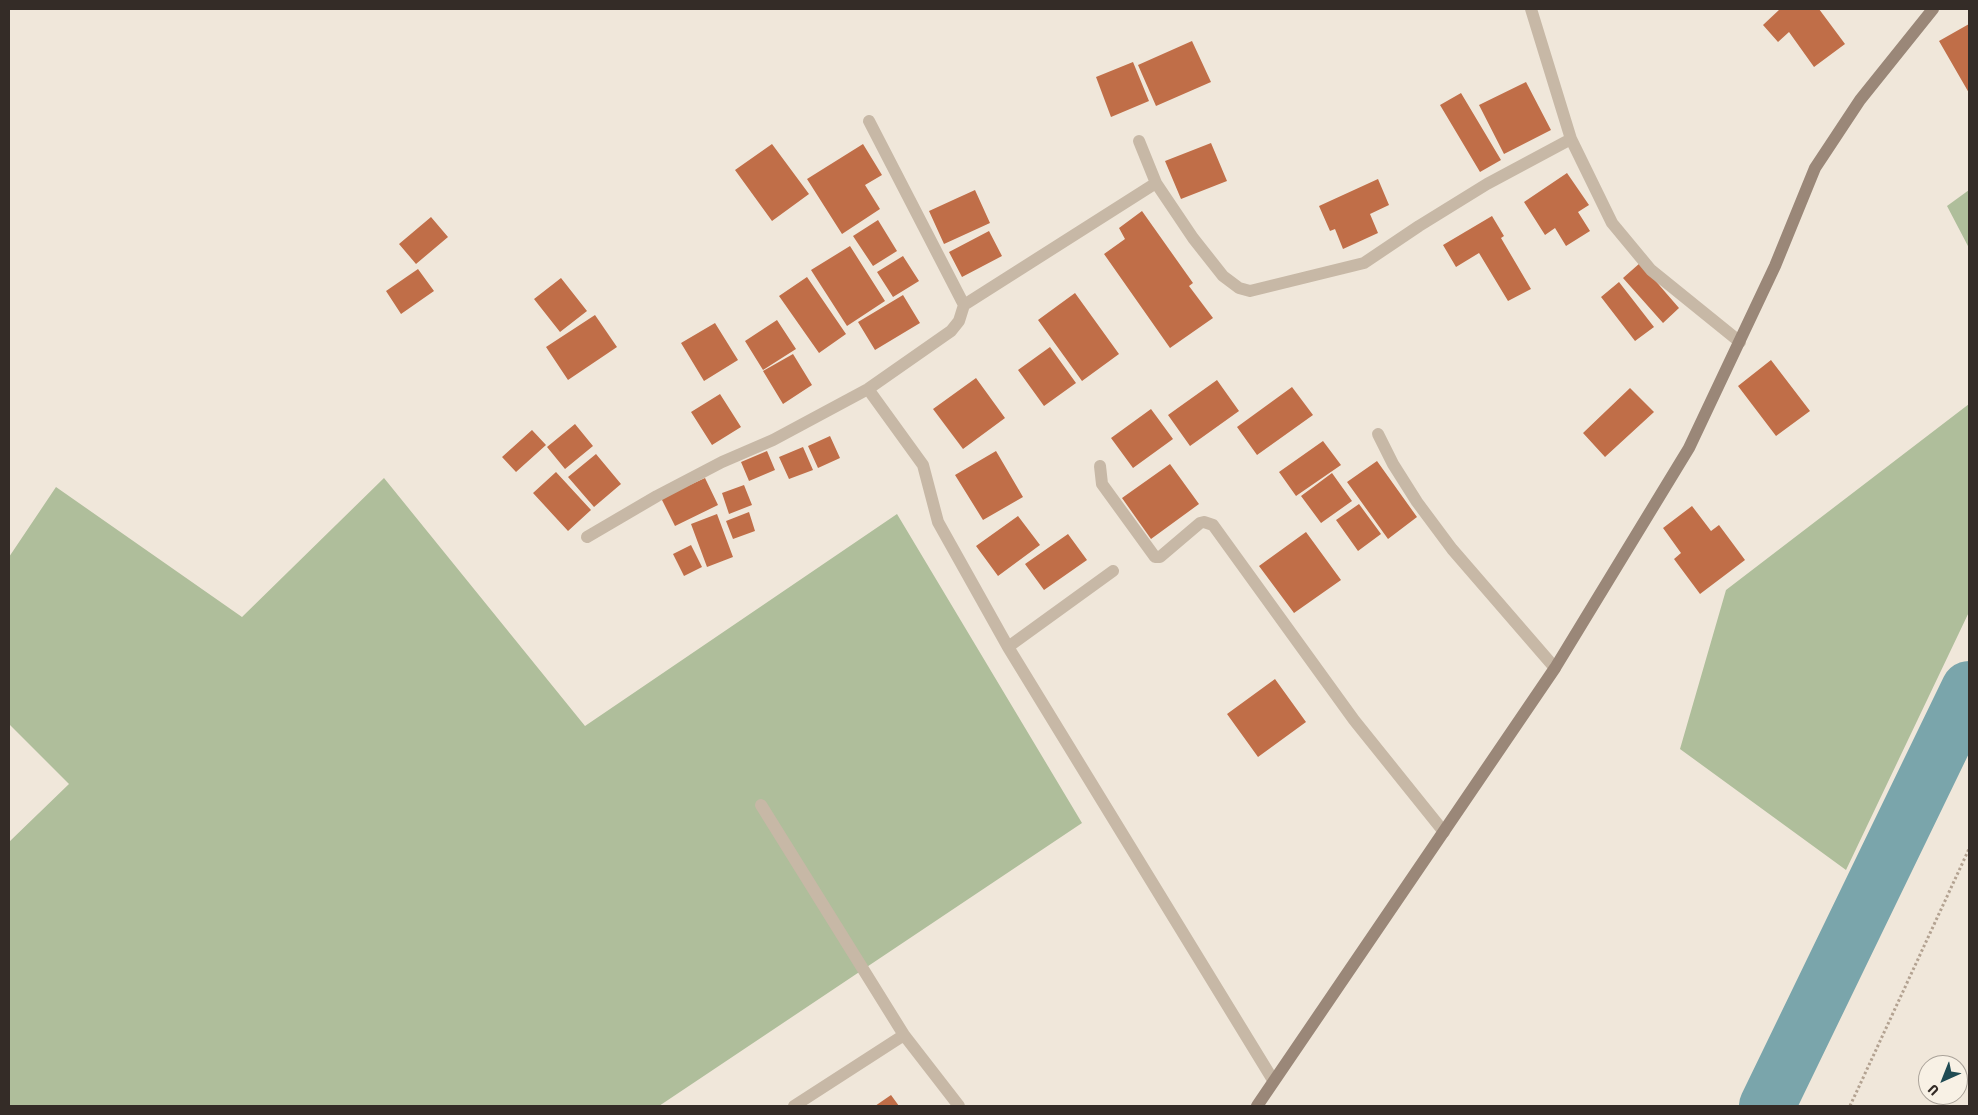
<!DOCTYPE html>
<html>
<head>
<meta charset="utf-8">
<style>
  body { margin:0 }
  #map { position:relative; width:1978px; height:1115px; overflow:hidden; background:#f0e7da; font-family:"Asap Condensed",sans-serif }
  canvas { display:block }
  .frame { position:absolute; inset:0; border:10px solid #342c27; pointer-events:none }
  .north { position:absolute; left:1918px; top:1055px; width:50px; height:50px; box-sizing:border-box; background:#f8f1e5; border:1px solid #aaa299; border-radius:50%; rotate:224deg; font-size:14px; font-weight:700; line-height:20px; text-align:center; color:#342c27 }
  .north::after { content:''; display:block; margin:auto; width:18px; height:22px; background:#1f4b53; clip-path:polygon(50% 0,100% 100%,50% 72%,0 100%) }
</style>
</head>
<body>
<div id="map">
<canvas width="1978" height="1115"></canvas>
<div class="frame"></div>
<div class="north">U</div>
</div>
<script>
const g = document.querySelector('canvas').getContext('2d');
g.lineJoin = 'round';
function paint(path, color) { g.fillStyle = color; g.fill(path, 'evenodd'); }
const poly = rows => new Path2D(rows.map(r => 'M' + r).join(''));
function trace(path, color, width, dash) { g.strokeStyle = color; g.lineWidth = width; g.lineCap = dash ? 'butt' : 'round'; g.setLineDash(dash || []); g.stroke(path); }
paint(poly([
  [1969,190,1969,248,1947,206],
  [1969,404,1969,612,1846,870,1680,749,1726,590],
  [384,478,585,726,897,514,1082,823,659,1106,9,1106,9,842,69,784,9,724,9,557,56,487,242,617]
]), '#afbe9b');
trace(poly([
  [1767,1106,1969,689]
]), '#7aa5ab', 56);
paint(poly([
  [1780,9,1819,9,1845,44,1814,67,1789,32,1778,42,1763,25],
  [1969,24,1969,93,1939,41],
  [1192,41,1211,82,1156,106,1138,65],
  [1133,62,1149,101,1111,117,1096,77],
  [1526,82,1551,130,1504,154,1479,105],
  [1461,93,1501,160,1480,172,1440,105],
  [1211,143,1227,181,1181,199,1165,161],
  [772,144,809,194,772,221,735,170],
  [863,144,882,175,865,185,880,209,842,234,807,179],
  [1567,173,1589,205,1578,212,1590,231,1566,246,1555,228,1545,235,1524,202],
  [1378,179,1389,205,1370,214,1378,233,1343,249,1335,229,1330,231,1319,206],
  [975,190,990,223,944,244,929,211],
  [1142,211,1193,283,1189,286,1213,318,1170,348,1104,254,1125,239,1119,228],
  [1492,216,1504,236,1501,238,1531,289,1508,301,1479,253,1456,267,1443,245],
  [431,217,448,237,416,264,399,244],
  [878,220,897,251,873,266,853,236],
  [989,231,1002,256,962,277,949,252],
  [850,246,885,301,847,326,811,270],
  [903,256,919,281,893,297,877,272],
  [1640,263,1679,308,1663,323,1623,278],
  [418,269,434,291,401,314,386,291],
  [807,277,846,334,819,353,779,296],
  [561,278,587,311,560,332,534,299],
  [1619,282,1654,327,1635,341,1601,297],
  [1075,293,1119,354,1082,381,1038,320],
  [903,295,920,323,875,350,858,322],
  [595,315,617,347,568,380,546,347],
  [777,320,796,349,763,370,745,341],
  [715,323,738,360,704,381,681,343],
  [1050,347,1076,383,1044,406,1018,370],
  [793,354,812,385,783,404,763,371],
  [1771,360,1810,411,1776,436,1738,386],
  [976,378,1005,418,963,449,933,409],
  [1217,380,1239,411,1190,446,1168,415],
  [1292,387,1313,415,1257,455,1237,427],
  [1630,388,1654,412,1605,457,1583,433],
  [720,394,741,427,712,445,691,412],
  [1151,409,1173,439,1133,468,1111,438],
  [575,424,593,446,565,469,547,447],
  [532,430,546,445,516,472,502,457],
  [830,436,840,458,818,468,808,446],
  [1323,441,1341,465,1296,496,1279,472],
  [803,447,813,470,789,479,779,457],
  [767,451,775,470,749,481,741,462],
  [996,451,1023,497,983,520,955,475],
  [596,454,621,484,594,507,568,477],
  [1377,461,1417,517,1388,539,1347,482],
  [1170,464,1199,504,1151,539,1122,498],
  [556,472,591,510,568,531,533,493],
  [1332,473,1352,501,1321,523,1301,496],
  [705,478,718,505,675,526,661,498],
  [744,485,752,505,729,514,722,493],
  [1359,504,1381,534,1358,551,1336,520],
  [1692,506,1711,531,1719,525,1745,560,1700,594,1674,559,1681,553,1663,528],
  [749,512,755,531,733,539,726,521],
  [717,514,733,557,707,567,691,524],
  [1018,516,1040,545,998,576,976,546],
  [1306,532,1341,580,1294,613,1259,566],
  [1068,534,1087,560,1044,590,1025,564],
  [691,545,702,567,684,576,673,554],
  [1275,679,1306,722,1258,757,1227,714],
  [891,1095,899,1106,875,1106]
]), '#c06e48');
trace(poly([
  [1850,1106,1969,849]
]), '#b3a291', 3, [2.5, 2.5]);
trace(poly([
  [761,805,904,1035,959,1106],
  [794,1106,904,1035]
]), '#c7b8a6', 12);
trace(poly([
  [1531,9,1571,139,1612,223,1651,270,1740,342],
  [869,121,964,305],
  [1139,141,1156,183,1193,238,1223,276,1239,288,1250,291,1364,263,1419,226,1487,184,1571,139],
  [868,389,923,465,938,522,1008,647,1273,1080],
  [1378,434,1393,464,1417,502,1452,549,1555,668],
  [1100,466,1102,484,1155,557,1160,557,1200,523,1204,522,1213,525,1354,720,1444,832],
  [587,537,657,496,722,462,773,440,868,389,951,331,959,321,964,305,1156,183],
  [1008,647,1113,571]
]), '#c7b8a6', 12);
trace(poly([
  [1257,1106,1555,668,1689,448,1775,266,1815,168,1860,100,1933,9]
]), '#9a8778', 12);
</script>
</body>
</html>
